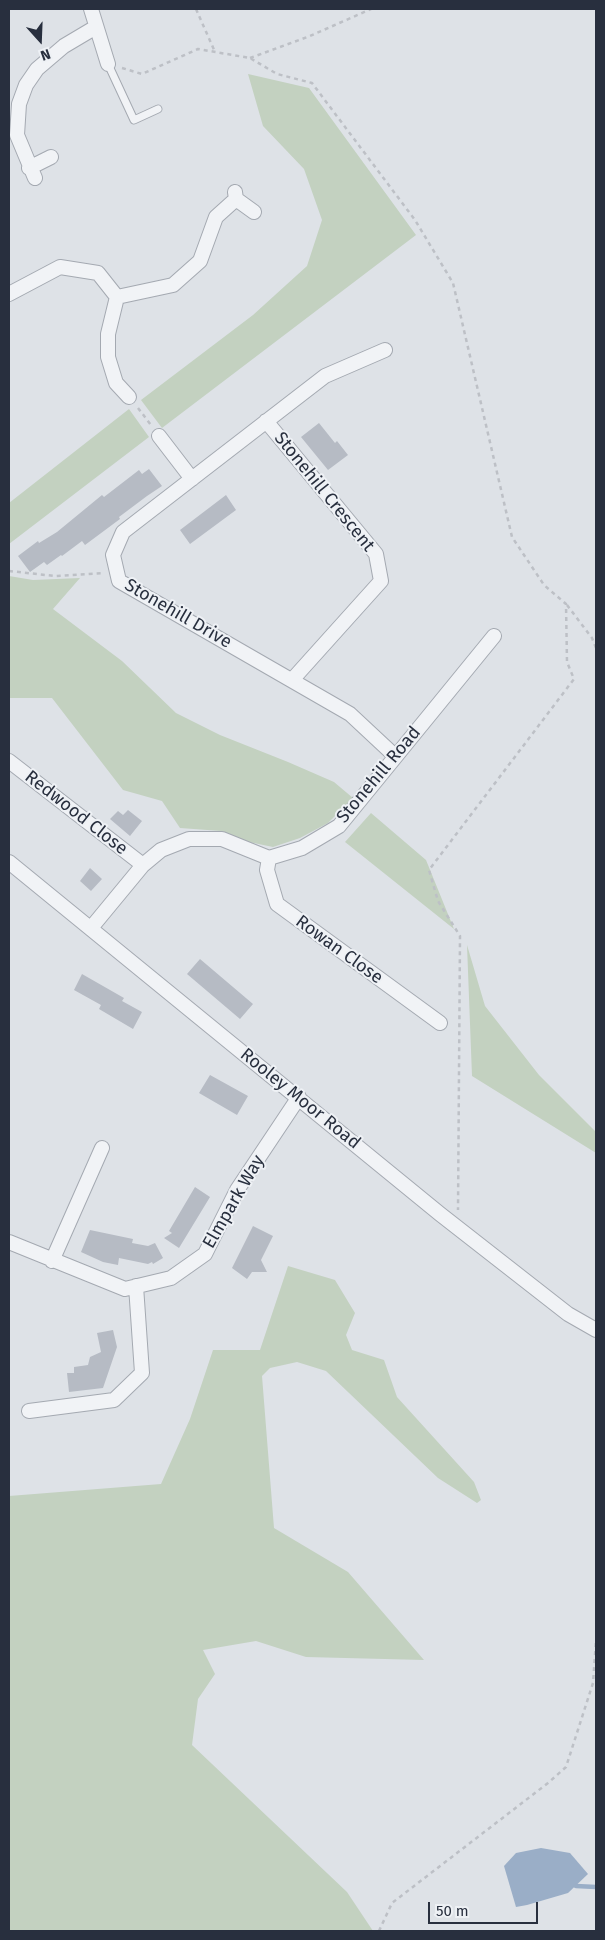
<!DOCTYPE html>
<html>
<head>
<meta charset="utf-8">
<style>
  body { margin:0 }
  #map { position:relative; width:605px; height:1940px; overflow:hidden; background:#dee2e7; font-family:"Fira Sans",sans-serif }
  canvas { display:block }
  .frame { position:absolute; inset:0; border:10px solid #282f3e; pointer-events:none }
  .north { position:absolute; left:15px; top:15px; width:50px; height:50px; -webkit-text-stroke:4px #eef1f5; paint-order:stroke; rotate:160deg; font-size:14px; font-weight:700; line-height:20px; text-align:center; color:#282f3e }
  .north::after { content:''; display:block; margin:auto; width:18px; height:22px; background:#282f3e; clip-path:polygon(50% 0,100% 100%,50% 72%,0 100%) }
  .scale { position:absolute; left:428px; top:1902px; width:110px; height:22px; box-sizing:border-box; border:2px solid #282f3e; border-top:0; padding-left:6px; font-size:15px; line-height:18px; white-space:nowrap; color:#282f3e; -webkit-text-stroke:4px #eef1f5; paint-order:stroke }
</style>
</head>
<body>
<div id="map">
<canvas width="605" height="1940"></canvas>
<div class="frame"></div>
<div class="north">N</div>
<div class="scale">50 m</div>
</div>
<script>
const g = document.querySelector('canvas').getContext('2d');
g.lineJoin = 'round';
function paint(path, color) { g.fillStyle = color; g.fill(path, 'evenodd'); }
const poly = rows => new Path2D(rows.map(r => 'M' + r).join(''));
function trace(path, color, width, dash) { g.strokeStyle = color; g.lineWidth = width; g.lineCap = dash ? 'butt' : 'round'; g.setLineDash(dash || []); g.stroke(path); }
function write(font, color, halo, rows, align = 'center') {
  g.font = font + ' "Fira Sans",sans-serif'; g.lineWidth = 4; g.setLineDash([]); g.textBaseline = 'middle'; g.strokeStyle = halo; g.fillStyle = color; for (const [text, x, y, turn = 0] of rows) {
    g.save(); g.translate(x, y); g.rotate((+turn || 0) * Math.PI / 180); g.textAlign = isNaN(turn) ? turn : align; if (halo) g.strokeText(text, 0, 0); g.fillText(text, 0, 0); g.restore();
  }
}
paint(poly([
  [248,74,309,88,416,235,162,428,141,400,253,315,307,266,322,220,304,169,263,126],
  [129,409,149,437,9,544,9,503],
  [9,576,33,580,80,578,53,609,122,661,176,713,220,735,288,762,334,782,353,798,328,823,300,838,273,847,249,842,221,831,180,828,162,801,123,790,52,698,9,698],
  [371,813,426,860,454,929,345,842],
  [467,945,485,1006,539,1075,596,1132,596,1153,472,1076],
  [288,1266,335,1280,355,1313,346,1335,352,1350,384,1360,397,1397,474,1482,481,1500,477,1503,438,1478,326,1371,297,1362,270,1368,262,1376,274,1528,348,1572,424,1660,306,1657,256,1641,203,1650,215,1674,198,1699,192,1745,347,1892,373,1931,9,1931,9,1496,161,1484,190,1419,213,1350,260,1350]
]), '#c3d1c0');
paint(poly([
  [541,1848,570,1853,588,1874,568,1893,527,1905,516,1907,504,1866,516,1853]
]), '#9aaec7');
trace(poly([
  [576,1886,596,1887]
]), '#9aaec7', 4.5);
paint(poly([
  [319,423,335,443,337,441,348,455,328,470,301,437],
  [149,469,162,486,147,496,119,517,120,519,85,545,82,541,62,556,61,555,47,565,44,562,30,572,18,556,38,541,39,543,57,532,102,495,104,497,139,470,142,474],
  [226,495,236,510,190,544,180,530],
  [128,810,142,821,130,836,110,819,118,811,123,815],
  [90,868,102,879,91,891,80,881],
  [200,959,253,1004,240,1019,187,974],
  [82,974,124,998,122,1001,142,1012,133,1029,99,1009,101,1005,74,990],
  [210,1075,248,1096,237,1115,199,1093],
  [195,1187,210,1197,179,1248,164,1238,172,1233,169,1231],
  [253,1226,273,1236,261,1260,267,1272,252,1272,247,1279,232,1268],
  [90,1230,133,1239,132,1243,148,1246,155,1243,163,1258,153,1264,152,1262,148,1264,119,1258,118,1265,103,1262,81,1252],
  [113,1330,117,1347,103,1388,69,1392,67,1373,74,1373,74,1367,88,1365,90,1357,101,1352,97,1333]
]), '#b6bbc4');
const lane = poly([
  [108,64,134,120,158,109]
]);
const street = poly([
  [91,9,108,64],
  [29,168,51,157],
  [35,178,17,135,19,104,26,85,37,69,64,46,96,27],
  [235,192,236,199,254,212],
  [9,294,60,267,98,273,117,297,173,285,200,261,216,217,236,199],
  [117,297,108,334,108,357,116,383,129,397],
  [385,350,325,376,123,532,113,555,119,581,350,714,395,756],
  [266,421,376,554,381,581,292,680],
  [159,436,192,479],
  [9,761,143,865],
  [269,858,267,870,277,904,440,1023],
  [9,862,440,1214,568,1314,596,1330],
  [91,928,143,865,161,850,189,839,222,839,269,858,302,848,339,826,494,636],
  [9,1242,125,1289,171,1278,205,1254,237,1190,299,1097],
  [52,1261,102,1148],
  [29,1411,114,1400,142,1373,136,1286]
]);
trace(lane, '#a4a9b1', 9);
trace(street, '#a4a9b1', 16);
trace(poly([
  [196,9,215,52],
  [250,58,310,36,371,9],
  [122,68,142,74,198,49,250,58,277,74,312,83,415,220,453,283,512,537,544,585,566,604,567,662,574,679,429,870,438,901,460,936,458,1210],
  [138,408,151,425],
  [9,571,55,576,104,573],
  [567,605,592,638,596,648],
  [379,1931,392,1903,548,1783,566,1767,593,1683,596,1641]
]), '#bdc0c6', 2.5, [4, 4]);
trace(lane, '#f1f3f6', 7);
trace(street, '#f1f3f6', 14);
write('18px', '#282f3e', '#eef1f5', [
  ["Stonehill Crescent",324,492,51],
  ["Stonehill Drive",178,614,30],
  ["Stonehill Road",379,775,-50],
  ["Redwood Close",76,813,38],
  ["Rowan Close",339,950,36],
  ["Rooley Moor Road",300,1099,39],
  ["Elmpark Way",234,1202,-60]
]);
</script>
</body>
</html>
